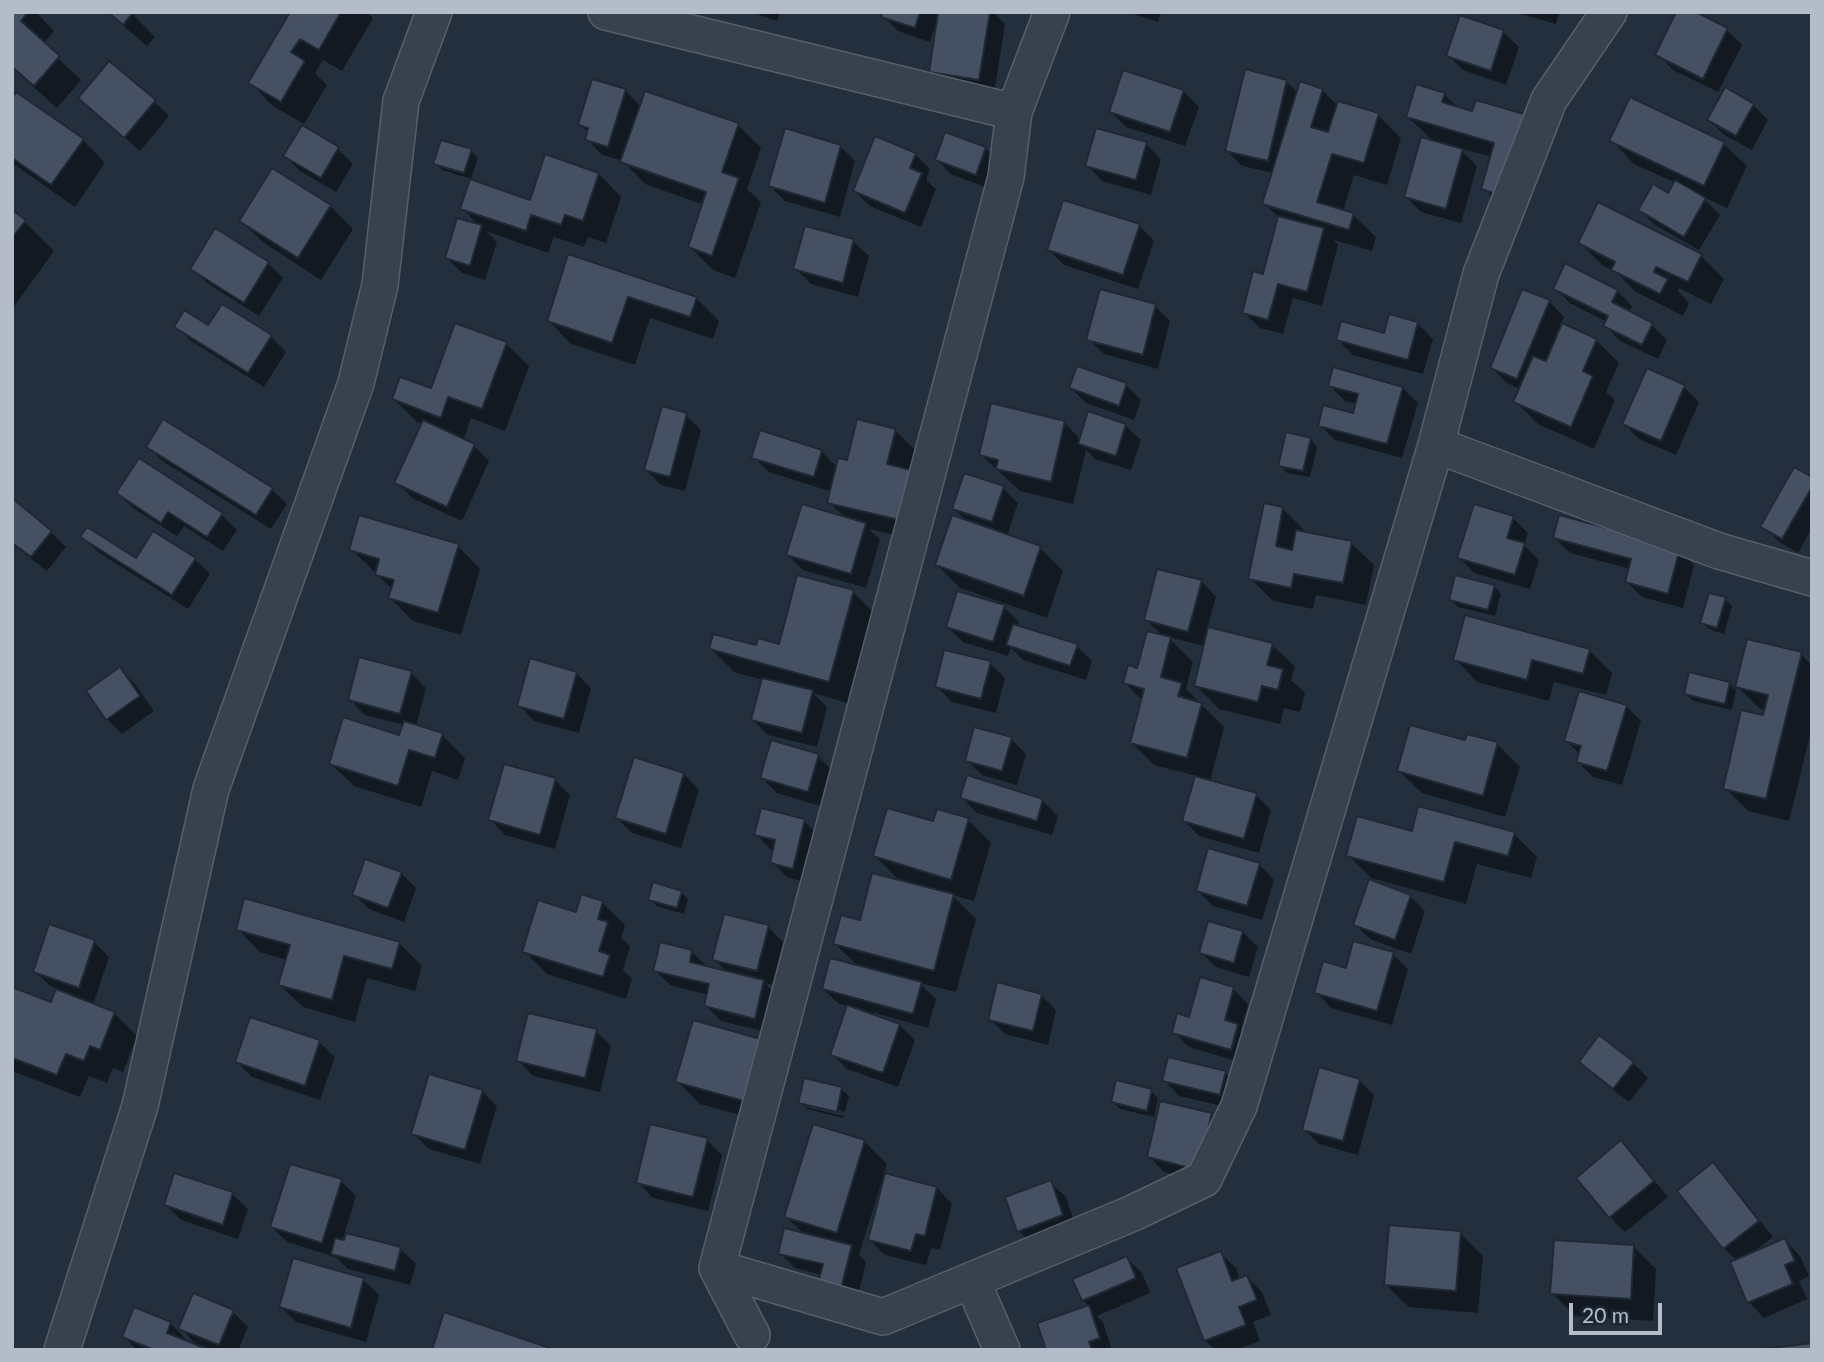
<!DOCTYPE html>
<html>
<head>
<meta charset="utf-8">
<style>
  body { margin:0 }
  #map { position:relative; width:1824px; height:1362px; overflow:hidden; background:#242f3e; font-family:Lato,sans-serif }
  canvas { display:block }
  .frame { position:absolute; inset:0; border:14px solid #b4bcc9; pointer-events:none }
  .scale { position:absolute; left:1569px; top:1303px; width:93px; height:32px; box-sizing:border-box; border:4px solid #b4bcc9; border-top:0; padding-left:9px; font-size:21px; line-height:24px; white-space:nowrap; color:#b4bcc9; -webkit-text-stroke:5px #1d2633; paint-order:stroke }
</style>
</head>
<body>
<div id="map">
<canvas width="1824" height="1362"></canvas>
<div class="frame"></div>
<div class="scale">20 m</div>
</div>
<script>
const g = document.querySelector('canvas').getContext('2d');
g.lineJoin = 'round';
function paint(path, color) { g.fillStyle = color; g.fill(path, 'evenodd'); }
const poly = rows => new Path2D(rows.map(r => 'M' + r).join(''));
function trace(path, color, width, dash) { g.strokeStyle = color; g.lineWidth = width; g.lineCap = dash ? 'butt' : 'round'; g.setLineDash(dash || []); g.stroke(path); }
paint(poly([
  [12,12,36,12,54,31,43,44,81,80,57,108,12,68],
  [107,12,136,12,134,16,155,37,147,46],
  [292,12,367,12,373,18,342,71,323,60,315,73,327,85,304,124,273,106,251,83],
  [646,12,698,12,692,33],
  [750,12,780,12,777,21],
  [884,12,993,12,1005,24,994,94,946,87,931,71,939,22,937,21,930,42,898,31,883,16],
  [1127,12,1161,12,1158,22],
  [1514,12,1559,12,1556,24],
  [1727,30,1742,45,1718,92,1673,70,1658,54],
  [1503,32,1519,47,1506,85,1463,70,1448,55],
  [1286,81,1298,93,1322,90,1338,106,1378,115,1401,138,1387,185,1354,175,1343,212,1353,215,1376,237,1372,251,1334,240,1338,245,1322,306,1293,298,1283,334,1260,328,1244,313,1264,276,1279,218,1264,203,1273,173,1242,166,1227,151],
  [625,90,641,107,738,125,761,148,747,189,761,202,735,278,713,270,690,247,704,205,645,184,623,161,602,155,587,139,589,133,580,125],
  [1183,91,1199,107,1185,146,1126,127,1111,112],
  [1444,94,1458,108,1474,113,1523,115,1546,138,1523,216,1506,211,1483,188,1492,157,1459,148,1477,166,1461,223,1421,212,1406,197,1434,142,1408,117],
  [80,98,154,101,169,116,140,151],
  [12,101,83,140,105,163,75,207,12,163],
  [1753,105,1768,120,1752,150,1724,135,1709,120],
  [1612,141,1724,144,1747,166,1727,208,1701,196,1720,215,1699,250,1655,225,1640,210,1669,195,1676,183,1634,164],
  [1146,144,1161,159,1151,195,1102,181,1087,165],
  [840,146,855,161,840,217,785,201,770,186],
  [985,148,1001,163,991,189,952,175,937,160],
  [338,149,353,164,336,192,300,171,285,156],
  [471,151,478,158,471,179,442,170,435,163],
  [915,154,930,169,926,180,936,189,921,227,870,206,855,191],
  [273,170,330,206,353,229,321,280,264,243,241,221],
  [599,174,621,197,606,243,588,237,584,247,554,237,548,253,486,231,497,242,485,280,462,273,447,258,480,227,462,208,531,202],
  [12,212,24,221,54,251,12,309],
  [1139,225,1154,241,1138,289,1064,265,1049,250],
  [853,241,869,256,858,297,811,284,795,268],
  [1580,243,1701,256,1724,279,1711,304,1679,288,1678,291,1689,303,1683,316,1636,292,1616,272,1602,265],
  [570,256,696,298,719,321,713,339,650,318,635,365,571,344,549,321],
  [268,263,283,278,259,316,207,283,192,268],
  [1555,288,1617,291,1632,306,1629,313,1652,325,1667,340,1658,359,1620,341,1605,325,1607,322,1570,303],
  [1549,301,1564,317,1560,325,1596,340,1619,363,1606,392,1615,400,1594,449,1538,424,1515,401,1520,389,1507,383,1492,368],
  [1155,306,1170,321,1158,369,1104,354,1088,339],
  [1417,323,1433,339,1423,374,1353,355,1338,340,1385,335],
  [456,325,506,344,529,366,505,431,471,418,463,441,474,446,489,461,462,521,412,498,397,482,423,424,417,422,394,399,432,390],
  [176,326,271,337,286,352,264,387,191,341],
  [1126,385,1141,400,1134,420,1086,403,1071,388],
  [1330,386,1403,388,1418,403,1402,458,1335,440,1320,425,1355,415,1358,404,1345,401],
  [1684,387,1699,402,1676,455,1639,439,1624,424],
  [686,415,701,430,685,491,661,485,646,470],
  [1065,423,1081,440,1125,425,1141,440,1131,470,1095,459,1086,450,1073,504,1020,491,981,455],
  [895,430,918,453,921,541,869,529,880,540,866,588,803,570,788,555,846,519,829,502,832,492,769,472,753,457,821,451,838,468,848,463],
  [1310,439,1317,447,1310,477,1287,473,1280,465],
  [148,447,271,489,287,504,271,529,164,462],
  [1812,479,1812,528,1798,553,1778,541,1763,526],
  [1003,488,1018,503,1007,536,1040,548,1063,571,1047,618,960,588,937,565,969,523,954,509],
  [118,493,222,515,237,530,223,551,184,526,177,536,133,508],
  [12,500,51,532,66,547,47,571,12,544],
  [1283,509,1305,531,1305,533,1351,543,1374,565,1366,605,1316,595,1313,609,1273,601,1250,578],
  [1513,518,1528,533,1524,545,1539,560,1530,589,1474,573,1459,557],
  [83,537,137,561,195,559,210,574,188,609,98,552],
  [1555,538,1679,550,1694,565,1683,608,1642,597,1627,582,1630,569,1570,553],
  [458,546,480,569,461,635,413,621,390,598,393,590,351,549],
  [1201,581,1216,597,1207,629,1272,645,1295,667,1291,680,1305,693,1300,712,1284,708,1280,724,1219,709,1196,686,1205,646,1168,637,1193,662,1186,689,1224,727,1210,782,1256,795,1271,810,1259,853,1199,836,1184,820,1197,776,1154,765,1131,742,1142,700,1125,683,1138,670,1164,637,1146,620],
  [1494,586,1501,594,1495,616,1458,607,1451,600],
  [853,592,876,615,851,704,813,693,827,707,817,747,768,735,753,720,763,680,734,672,711,649,780,646],
  [1725,599,1732,606,1724,634,1709,629,1702,622],
  [1004,607,1019,622,1018,627,1077,646,1092,661,1086,680,1023,660,1011,648,1008,656,963,642,948,627],
  [1589,650,1612,673,1606,695,1554,682,1549,701,1477,682,1455,659],
  [1801,654,1812,665,1812,727,1789,821,1748,811,1725,788,1764,717,1766,710,1760,709,1737,686],
  [990,663,1005,678,996,713,952,702,937,687],
  [120,669,135,684,154,711,122,734,107,719],
  [411,673,426,688,416,727,442,735,465,758,458,780,432,771,421,807,354,786,331,764,400,737,404,725,365,715,350,700],
  [576,673,591,688,579,733,534,721,519,705],
  [1729,683,1736,690,1732,710,1693,701,1686,694],
  [1626,706,1641,721,1622,785,1593,777,1578,762,1580,755,1566,740],
  [1011,739,1026,754,1017,785,982,775,967,760],
  [1466,743,1497,744,1520,767,1505,817,1422,793,1399,771],
  [818,756,833,771,823,807,777,793,762,778],
  [684,774,699,790,681,848,632,833,617,818],
  [555,780,570,795,555,849,505,835,490,819],
  [962,798,1042,800,1058,816,1052,835,977,813],
  [968,820,991,843,974,901,952,895,976,919,956,992,919,983,936,999,928,1028,875,1013,874,1016,899,1025,915,1040,898,1087,847,1069,832,1054,849,1006,839,1004,823,989,859,967,835,944,861,922,902,883,875,856,934,824],
  [804,821,819,836,808,883,787,877,772,862,775,851,771,850,756,834],
  [1413,833,1514,834,1537,857,1531,878,1477,864,1466,904,1371,878,1348,855],
  [1259,864,1274,880,1262,920,1213,906,1198,891],
  [401,873,416,888,404,922,369,909,354,894],
  [681,892,688,899,684,914,657,906,650,899],
  [1410,896,1425,911,1411,954,1370,939,1355,924],
  [602,903,625,925,621,938,630,946,623,970,632,979,626,999,547,974,524,951,577,915],
  [768,927,783,942,772,985,765,983,779,997,770,1033,721,1021,706,1006,709,995,670,985,655,970,691,951,707,966,728,973,714,959],
  [238,929,399,943,422,966,415,991,367,978,355,1022,303,1007,280,985,287,960,260,952],
  [1243,932,1258,947,1249,977,1216,967,1201,952],
  [94,942,109,957,93,1005,114,1013,137,1036,123,1072,113,1068,107,1083,89,1076,80,1097,12,1071,12,989,52,1005,58,989,50,986,35,971],
  [1393,954,1408,969,1392,1025,1331,1008,1316,992,1347,970],
  [1233,989,1248,1004,1241,1030,1252,1041,1246,1064,1189,1047,1174,1032,1190,1019],
  [1041,995,1056,1010,1048,1045,1005,1034,990,1019],
  [596,1031,611,1046,600,1092,533,1076,518,1060],
  [319,1042,335,1057,320,1100,252,1077,237,1062],
  [767,1043,790,1065,773,1124,700,1104,677,1081],
  [1581,1062,1633,1063,1648,1078,1629,1102,1596,1077],
  [1225,1073,1240,1088,1235,1109,1179,1096,1164,1080],
  [1359,1080,1374,1095,1358,1155,1319,1144,1304,1129],
  [841,1089,849,1096,845,1112,806,1103,806,1107,844,1116,843,1118,807,1109,800,1102],
  [482,1091,497,1106,480,1164,429,1149,413,1133],
  [1151,1091,1158,1098,1154,1117,1120,1109,1113,1102],
  [1211,1115,1226,1130,1213,1184,1164,1172,1149,1156],
  [707,1140,722,1155,708,1211,653,1198,638,1182],
  [864,1141,887,1164,884,1175,937,1188,952,1204,940,1250,931,1248,926,1265,885,1255,870,1240,883,1188,880,1187,859,1255,866,1262,856,1303,822,1275,795,1268,780,1253,805,1235,786,1217],
  [1621,1143,1636,1158,1668,1197,1625,1232,1610,1217,1578,1178],
  [1713,1165,1728,1180,1773,1237,1752,1253,1785,1240,1800,1256,1809,1276,1799,1281,1807,1299,1764,1318,1749,1302,1732,1263,1737,1261,1724,1248,1679,1192],
  [341,1181,356,1196,342,1241,400,1249,416,1264,410,1285,348,1269,335,1257,287,1242,272,1227],
  [1050,1182,1066,1197,1077,1231,1034,1246,1019,1231],
  [232,1194,248,1209,238,1239,181,1220,166,1205],
  [1460,1233,1483,1256,1478,1313,1409,1307,1386,1285],
  [1634,1247,1656,1269,1653,1321,1575,1316,1552,1293],
  [1220,1253,1236,1268,1240,1280,1247,1277,1262,1292,1271,1315,1253,1322,1260,1341,1235,1350,1215,1350,1205,1340],
  [1127,1258,1142,1273,1150,1293,1097,1316,1103,1322,1112,1350,1048,1350,1040,1324,1090,1307,1083,1300],
  [363,1280,379,1295,366,1342,296,1322,281,1307],
  [233,1312,248,1327,238,1350,137,1350,124,1337,170,1323,185,1338,184,1342,200,1348,180,1328]
]), '#0007');
const building = poly([
  [12,12,28,12,21,21,60,56,34,86,12,67,12,12],
  [108,12,133,12,133,13,123,25,108,12],
  [290,12,341,12,319,50,300,39,291,52,305,61,281,102,248,83,290,12],
  [882,12,920,12,915,28,881,17,882,12],
  [938,12,990,12,979,80,929,72,938,12],
  [1676,12,1696,12,1728,28,1703,79,1655,55,1676,12],
  [1460,15,1504,30,1491,71,1446,56,1460,15],
  [109,61,156,100,124,138,78,98,109,61],
  [1245,69,1287,80,1268,161,1225,151,1245,69],
  [1123,70,1184,90,1170,132,1109,112,1123,70],
  [592,79,626,89,608,147,585,140,588,128,578,125,592,79],
  [1300,81,1323,89,1311,127,1328,132,1338,101,1379,113,1364,163,1332,154,1317,202,1354,213,1349,230,1262,204,1300,81],
  [1416,84,1445,93,1442,102,1472,111,1476,100,1524,114,1500,195,1481,189,1494,143,1406,117,1416,84],
  [1725,87,1754,104,1736,136,1707,120,1725,87],
  [645,91,739,123,722,172,739,178,712,256,688,247,706,192,620,162,645,91],
  [16,92,84,139,51,185,12,158,12,98,16,92],
  [1630,97,1725,142,1704,186,1609,141,1630,97],
  [302,125,339,147,321,178,283,156,302,125],
  [785,128,841,145,825,203,768,186,785,128],
  [1096,128,1147,142,1136,180,1085,166,1096,128],
  [945,132,986,147,976,175,935,160,945,132],
  [875,136,916,153,910,168,922,173,905,213,853,191,875,136],
  [1421,137,1463,149,1446,209,1404,197,1421,137],
  [441,140,472,149,464,173,433,164,441,140],
  [545,154,599,173,583,221,565,215,561,225,531,215,526,231,460,209,470,179,530,200,545,154],
  [272,168,331,205,298,258,239,221,272,168],
  [1675,180,1706,198,1684,237,1638,210,1653,184,1668,193,1675,180],
  [1063,200,1140,224,1123,275,1047,250,1063,200],
  [1598,202,1702,254,1688,282,1656,267,1654,272,1668,279,1660,294,1611,270,1615,262,1578,243,1598,202],
  [12,210,26,220,12,238,12,210],
  [1278,216,1324,228,1307,292,1278,284,1268,320,1242,313,1253,271,1263,274,1278,216],
  [457,218,482,225,470,266,445,258,457,218],
  [805,226,854,239,843,283,793,269,805,226],
  [215,228,269,262,244,303,190,269,215,228],
  [568,254,697,297,690,317,628,297,612,343,547,321,568,254],
  [1565,263,1618,290,1612,302,1653,323,1642,345,1603,326,1608,316,1553,289,1565,263],
  [1100,289,1156,304,1143,355,1086,340,1100,289],
  [1522,289,1550,300,1517,379,1490,368,1522,289],
  [222,304,272,335,248,373,174,327,184,310,208,325,222,304],
  [1389,314,1418,322,1408,360,1336,340,1341,321,1384,333,1389,314],
  [455,323,507,342,482,409,448,397,441,418,392,399,400,377,431,388,455,323],
  [1562,323,1597,339,1583,371,1593,376,1571,427,1513,402,1533,356,1546,361,1562,323],
  [1077,366,1127,383,1119,406,1069,388,1077,366],
  [1333,367,1403,387,1387,444,1318,426,1323,405,1353,413,1358,394,1328,386,1333,367],
  [1647,368,1685,385,1661,441,1622,424,1647,368],
  [991,403,1065,421,1051,482,996,469,998,460,979,455,991,403],
  [662,406,687,413,670,477,644,470,662,406],
  [1088,411,1126,424,1116,456,1078,444,1088,411],
  [163,419,273,488,256,515,146,447,163,419],
  [857,419,896,429,887,464,911,470,899,520,827,503,838,458,847,460,857,419],
  [423,420,475,444,447,507,394,483,423,420],
  [760,430,822,450,814,477,751,458,760,430],
  [1286,432,1311,438,1303,471,1278,466,1286,432],
  [139,458,223,513,207,537,168,512,161,523,116,493,139,458],
  [1794,467,1812,477,1812,487,1782,539,1760,527,1794,467],
  [964,473,1004,486,992,522,952,509,964,473],
  [12,498,52,531,31,557,12,543,12,498],
  [1264,503,1283,507,1276,546,1292,550,1296,530,1352,541,1343,583,1294,574,1291,588,1248,579,1264,503],
  [802,504,866,523,851,574,786,555,802,504],
  [1474,504,1514,516,1507,538,1525,543,1515,575,1457,558,1474,504],
  [359,515,459,544,438,613,388,598,394,580,375,575,379,559,349,550,359,515],
  [952,515,1041,546,1024,596,935,565,952,515],
  [1559,515,1680,548,1668,594,1625,582,1631,559,1553,538,1559,515],
  [87,527,136,558,153,531,196,558,172,595,80,537,87,527],
  [1157,569,1202,580,1188,632,1144,620,1157,569],
  [797,575,854,590,829,682,709,649,713,634,756,645,758,638,779,644,797,575],
  [1455,575,1495,585,1488,610,1449,600,1455,575],
  [957,591,1005,605,993,642,946,627,957,591],
  [1709,593,1726,597,1717,628,1700,623,1709,593],
  [1465,615,1590,649,1583,674,1532,660,1527,680,1453,660,1465,615],
  [1013,624,1078,644,1070,666,1006,645,1013,624],
  [1208,627,1273,643,1267,665,1283,669,1278,690,1262,686,1258,702,1194,686,1208,627],
  [1147,631,1171,637,1161,677,1182,683,1178,696,1202,703,1187,758,1130,743,1144,689,1123,683,1128,665,1137,668,1147,631],
  [1747,639,1802,652,1766,799,1723,789,1741,710,1763,715,1768,695,1735,687,1747,639],
  [944,650,991,661,981,699,935,687,944,650],
  [359,657,412,671,400,714,348,700,359,657],
  [530,658,577,672,564,719,517,706,530,658],
  [120,667,140,696,106,720,86,691,120,667],
  [1689,672,1730,682,1725,704,1684,694,1689,672],
  [762,678,813,690,802,733,751,720,762,678],
  [1579,691,1627,705,1607,771,1576,762,1581,746,1564,741,1579,691],
  [343,717,399,735,404,721,443,733,435,758,409,750,398,786,329,764,343,717],
  [1410,725,1465,740,1467,734,1498,742,1483,796,1397,771,1410,725],
  [974,727,1012,737,1002,771,965,761,974,727],
  [771,740,819,754,808,792,760,778,771,740],
  [634,757,684,773,666,834,615,818,634,757],
  [504,764,556,778,540,835,488,820,504,764],
  [967,775,1043,799,1037,821,960,798,967,775],
  [1195,776,1257,793,1244,839,1182,821,1195,776],
  [1418,806,1515,832,1508,856,1455,842,1444,882,1346,856,1357,816,1412,831,1418,806],
  [761,808,805,819,793,869,770,863,775,840,754,835,761,808],
  [887,808,933,821,937,809,969,818,951,880,873,856,887,808],
  [1208,848,1260,863,1247,906,1196,891,1208,848],
  [365,859,402,872,388,908,352,895,365,859],
  [872,873,954,894,934,971,833,944,841,915,860,920,872,873],
  [1369,879,1411,895,1395,940,1353,925,1369,879],
  [653,882,682,891,677,908,648,900,653,882],
  [581,894,603,901,598,919,608,922,599,951,610,955,603,977,522,952,538,900,576,912,581,894],
  [244,898,400,942,392,969,344,956,332,1000,278,985,290,945,236,930,244,898],
  [724,914,769,925,757,971,712,960,724,914],
  [1208,921,1243,931,1234,963,1199,953,1208,921],
  [49,924,95,940,79,988,33,972,49,924],
  [1353,941,1394,952,1377,1011,1314,993,1323,961,1346,968,1353,941],
  [660,942,692,950,690,962,764,980,755,1019,704,1006,709,984,653,971,660,942],
  [830,958,922,982,913,1014,822,989,830,958],
  [1200,977,1234,987,1225,1020,1238,1024,1231,1050,1172,1033,1177,1013,1189,1017,1200,977],
  [997,982,1042,994,1033,1031,988,1020,997,982],
  [12,987,51,1002,56,989,115,1012,100,1050,90,1046,84,1061,66,1054,57,1075,12,1058,12,987],
  [847,1005,900,1024,883,1073,830,1055,847,1005],
  [528,1013,597,1029,585,1078,516,1061,528,1013],
  [250,1017,320,1040,305,1086,235,1062,250,1017],
  [693,1020,768,1041,751,1103,675,1082,693,1020],
  [1599,1035,1634,1062,1613,1089,1579,1062,1599,1035],
  [1168,1057,1226,1071,1220,1095,1162,1081,1168,1057],
  [1319,1067,1360,1079,1343,1141,1302,1130,1319,1067],
  [429,1074,483,1090,465,1150,411,1134,429,1074],
  [804,1078,842,1087,837,1112,798,1103,804,1078],
  [1116,1080,1152,1089,1147,1111,1111,1102,1116,1080],
  [1160,1101,1212,1113,1198,1170,1147,1157,1160,1101],
  [650,1124,708,1138,693,1197,636,1183,650,1124],
  [813,1124,865,1140,837,1233,784,1217,813,1124],
  [1621,1140,1654,1181,1609,1218,1576,1178,1621,1140],
  [1713,1162,1759,1221,1723,1249,1677,1191,1713,1162],
  [290,1164,342,1179,322,1243,270,1227,290,1164],
  [174,1173,233,1192,223,1225,164,1205,174,1173],
  [885,1173,937,1187,925,1236,916,1234,911,1251,868,1240,885,1173],
  [1051,1180,1063,1215,1017,1232,1005,1197,1051,1180],
  [1389,1225,1461,1231,1456,1291,1384,1285,1389,1225],
  [784,1228,852,1245,841,1289,818,1283,823,1264,778,1254,784,1228],
  [346,1233,401,1247,395,1271,331,1254,335,1238,344,1240,346,1233],
  [1785,1238,1795,1261,1785,1265,1793,1284,1747,1303,1730,1262,1785,1238],
  [1554,1240,1634,1245,1631,1299,1550,1294,1554,1240],
  [1221,1251,1232,1281,1247,1275,1257,1300,1239,1307,1246,1325,1204,1341,1176,1268,1221,1251],
  [1127,1256,1136,1278,1082,1301,1072,1279,1127,1256],
  [293,1258,364,1278,351,1328,279,1307,293,1258],
  [193,1293,234,1310,219,1345,178,1329,193,1293],
  [1089,1305,1100,1338,1089,1342,1092,1350,1046,1350,1037,1323,1089,1305],
  [134,1307,171,1322,167,1333,210,1350,154,1350,122,1337,134,1307],
  [444,1312,550,1348,549,1350,432,1350,444,1312],
  [1812,1343,1812,1350,1754,1350,1812,1343]
]);
paint(building, '#455162');
trace(building, '#1f2835', 2);
const minor = poly([
  [606,12,1014,112],
  [1436,445,1719,551,1812,578],
  [717,1268,883,1317,1133,1213,1204,1179,1239,1106,1436,445,1481,274,1549,100,1609,12],
  [972,1281,1002,1350],
  [752,1335,717,1268,1006,177,1014,112,1052,12],
  [62,1350,140,1106,211,789,356,383,380,285,401,101,434,12]
]);
trace(minor, '#565f6c', 38);
trace(minor, '#38414e', 35);
</script>
</body>
</html>
